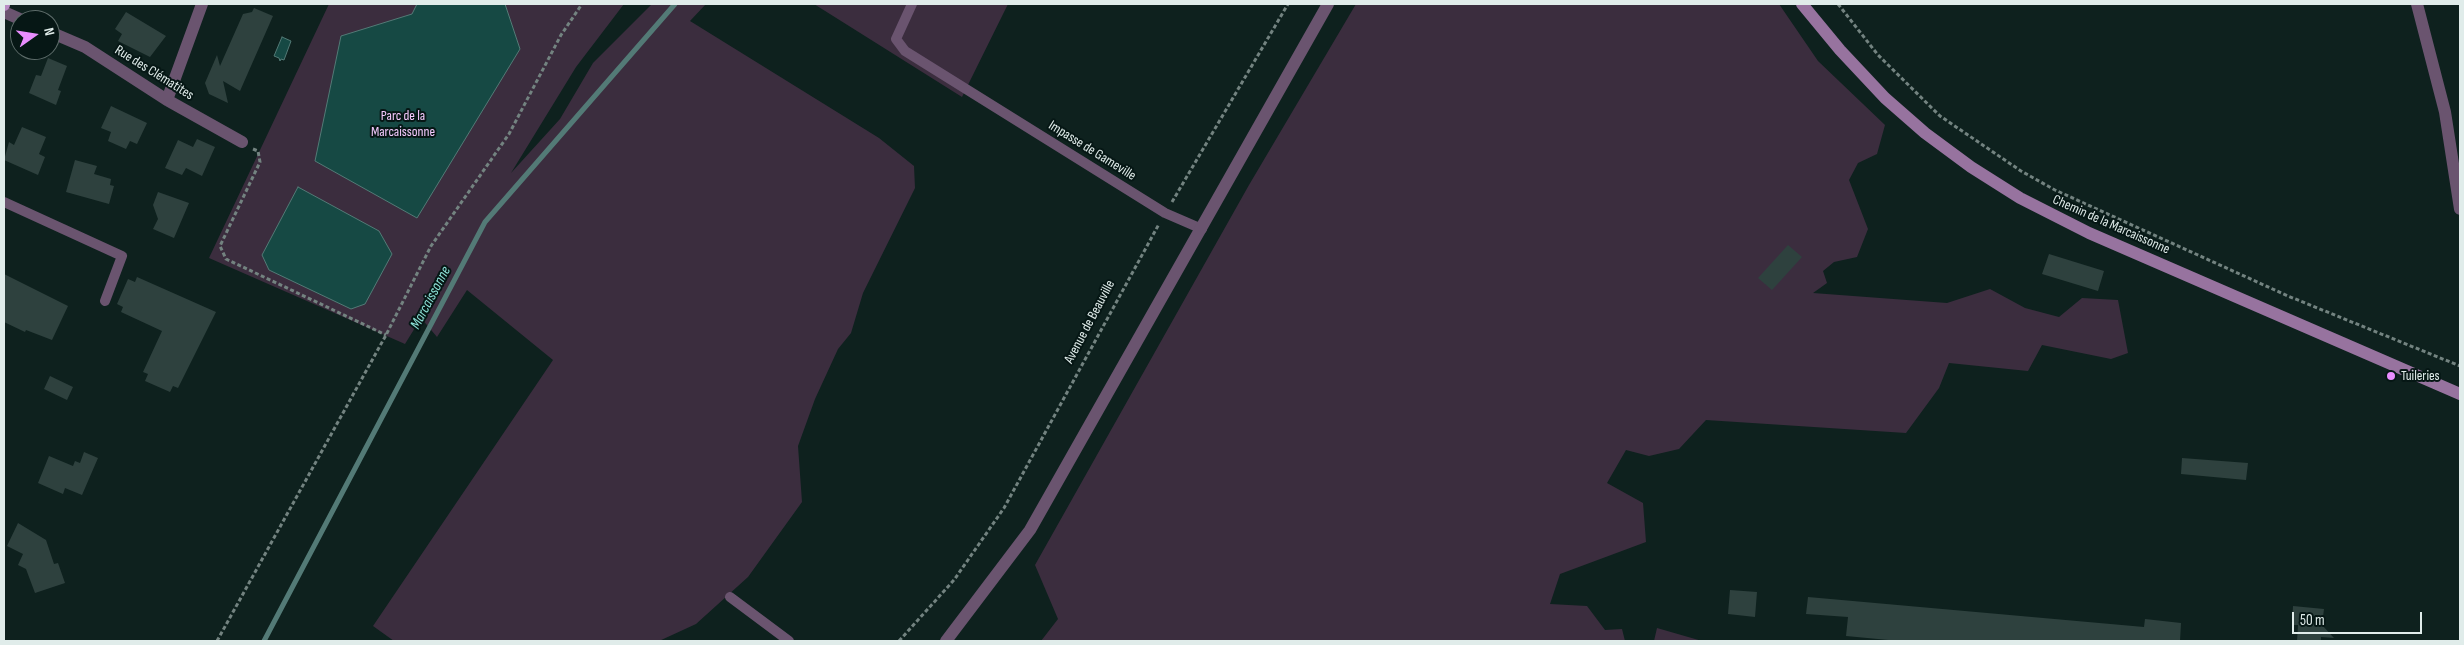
<!DOCTYPE html>
<html>
<head>
<meta charset="utf-8">
<style>
  body { margin:0 }
  #map { position:relative; width:2464px; height:645px; overflow:hidden; background:#0e211e; font-family:"Sofia Sans Condensed",sans-serif }
  canvas { display:block }
  .frame { position:absolute; inset:0; border:5px solid #e0ecea; pointer-events:none }
  .north { position:absolute; left:10px; top:10px; width:50px; height:50px; box-sizing:border-box; background:#061715; border:1px solid #5d6c6a; border-radius:50%; rotate:77deg; font-size:14px; font-weight:700; line-height:20px; text-align:center; color:#e0ecea }
  .north::after { content:''; display:block; margin:auto; width:18px; height:22px; background:#e98dfe; clip-path:polygon(50% 0,100% 100%,50% 72%,0 100%) }
  .scale { position:absolute; left:2292px; top:612px; width:130px; height:22px; box-sizing:border-box; border:2px solid #e0ecea; border-top:0; padding-left:6px; font-size:15px; line-height:18px; white-space:nowrap; color:#e0ecea; -webkit-text-stroke:4px #061715; paint-order:stroke }
</style>
</head>
<body>
<div id="map">
<canvas width="2464" height="645"></canvas>
<div class="frame"></div>
<div class="north">N</div>
<div class="scale">50 m</div>
</div>
<script>
const g = document.querySelector('canvas').getContext('2d');
g.lineJoin = 'round';
function paint(path, color) { g.fillStyle = color; g.fill(path, 'evenodd'); }
const poly = rows => new Path2D(rows.map(r => 'M' + r).join(''));
function trace(path, color, width, dash) { g.strokeStyle = color; g.lineWidth = width; g.lineCap = dash ? 'butt' : 'round'; g.setLineDash(dash || []); g.stroke(path); }
function write(font, color, halo, rows, align = 'center') {
  g.font = font + ' "Sofia Sans Condensed",sans-serif'; g.lineWidth = 4; g.setLineDash([]); g.textBaseline = 'middle'; g.strokeStyle = halo; g.fillStyle = color; for (const [text, x, y, turn = 0] of rows) {
    g.save(); g.translate(x, y); g.rotate((+turn || 0) * Math.PI / 180); g.textAlign = isNaN(turn) ? turn : align; if (halo) g.strokeText(text, 0, 0); g.fillText(text, 0, 0); g.restore();
  }
}
paint(poly([
  [329,4,624,4,576,67,511,173,560,119,593,63,652,4,706,4,690,21,879,138,914,166,915,188,863,293,851,333,838,349,815,399,798,446,802,502,748,577,696,624,659,641,394,641,373,626,553,360,467,290,437,337,421,318,405,344,209,258],
  [814,4,1008,4,962,97],
  [1356,4,1779,4,1818,61,1885,125,1877,154,1858,163,1849,180,1868,229,1857,257,1834,262,1823,271,1827,283,1813,293,1947,303,1990,289,2025,308,2059,317,2082,298,2118,300,2128,353,2111,359,2042,345,2028,371,1949,363,1939,388,1906,433,1706,420,1679,449,1649,456,1626,450,1607,483,1643,503,1646,542,1560,574,1550,604,1587,606,1605,630,1622,629,1625,641,1041,641,1058,619,1035,565,1249,185],
  [1657,628,1702,641,1654,641]
]), '#3b2d3e');
const water = poly([
  [417,4,505,4,520,49,417,218,315,161,341,36,412,14,417,4],
  [282,37,291,41,284,60,281,59,280,61,279,58,274,56,282,37],
  [298,187,379,231,392,254,365,304,351,309,269,270,262,255,298,187]
]);
paint(water, '#164944');
trace(water, '#537a76', 1);
trace(poly([
  [264,641,485,222,675,4]
]), '#537a76', 5);
paint(poly([
  [254,8,273,16,240,91,223,81,228,103,209,94,205,83,217,55,220,66,243,14,252,12],
  [126,12,166,36,150,57,118,41,122,34,115,29],
  [48,58,67,66,58,90,61,91,56,105,29,93,36,75,41,76],
  [111,106,147,123,137,144,130,141,126,149,108,141,111,132,101,128],
  [22,127,46,137,39,154,45,157,38,175,4,160,9,142,14,145],
  [197,139,215,147,202,176,186,168,182,175,165,168,178,140,193,147],
  [75,160,97,166,94,174,111,179,110,185,114,186,109,204,66,192],
  [158,192,189,203,174,238,153,229,158,219,153,205],
  [1788,245,1802,257,1772,290,1758,278],
  [2049,254,2104,271,2098,291,2042,274],
  [4,274,68,306,52,340,26,330,25,332,4,322],
  [137,277,216,312,178,388,173,386,170,392,145,381,148,374,143,372,162,331,121,312,123,307,117,304,128,279,135,282],
  [50,376,73,387,67,400,44,389],
  [84,452,98,458,82,495,65,488,63,494,38,483,49,456,73,466,75,461,80,463],
  [2182,458,2248,463,2246,480,2181,474],
  [18,523,46,540,54,564,58,563,65,583,35,593,26,569,18,565,23,554,7,546],
  [1730,590,1757,592,1755,617,1728,614],
  [1808,597,2144,627,2145,619,2181,623,2180,641,1899,641,1846,636,1848,617,1806,614],
  [2293,606,2324,609,2322,625,2334,638,2321,637,2321,641,2297,641,2298,625,2292,625]
]), '#2e413e');
trace(poly([
  [1838,4,1878,55,1940,116,2021,171,2055,190,2288,296,2460,366],
  [253,149,258,151,260,162,220,246,226,259,386,335],
  [1172,202,1288,4],
  [217,641,386,335,431,246,509,134,561,35,582,4],
  [899,641,954,580,1004,508,1159,224]
]), '#738380', 3, [4, 2.5]);
trace(poly([
  [912,4,896,39,905,51,1165,213,1202,229],
  [4,202,122,256,105,301],
  [730,597,789,641]
]), '#6a546f', 10);
trace(poly([
  [2417,4,2445,112,2460,209],
  [4,12,22,20],
  [50,32,85,47,167,100,242,142],
  [167,100,202,4],
  [946,641,1030,530,1328,4]
]), '#6a546f', 12);
trace(poly([
  [1802,4,1840,50,1885,98,1925,133,1971,167,2020,198,2089,233,2460,394]
]), '#97739f', 12);
trace(poly([
  [4,5,4,4]
]), '#b98bc4', 12);
for (const [x, y, r, color] of [
  [2391,376,5,"#e98dfe"]
]) { const dot = new Path2D(); dot.arc(x, y, r, 0, 2 * Math.PI); g.fillStyle = color; g.fill(dot); trace(dot, '#061715', 2); }
write('14px', '#e0ecea', '#061715', [
  ["Rue des Clématites",154,73,32],
  ["Impasse de Gameville",1092,151,32],
  ["Chemin de la Marcaissonne",2111,225,24],
  ["Avenue de Beauville",1090,322,-62]
]);
write('14px', '#f5cafe', '#061715', [
  ["Parc de la",403,116],
  ["Marcaissonne",403,132]
]);
write('14px', '#e0ecea', '#061715', [
  ["Tuileries",2401,376]
], 'left');
write('italic 15px', '#8ee3d9', '#061715', [
  ["Marcaissonne",431,298,-62]
]);
</script>
</body>
</html>
